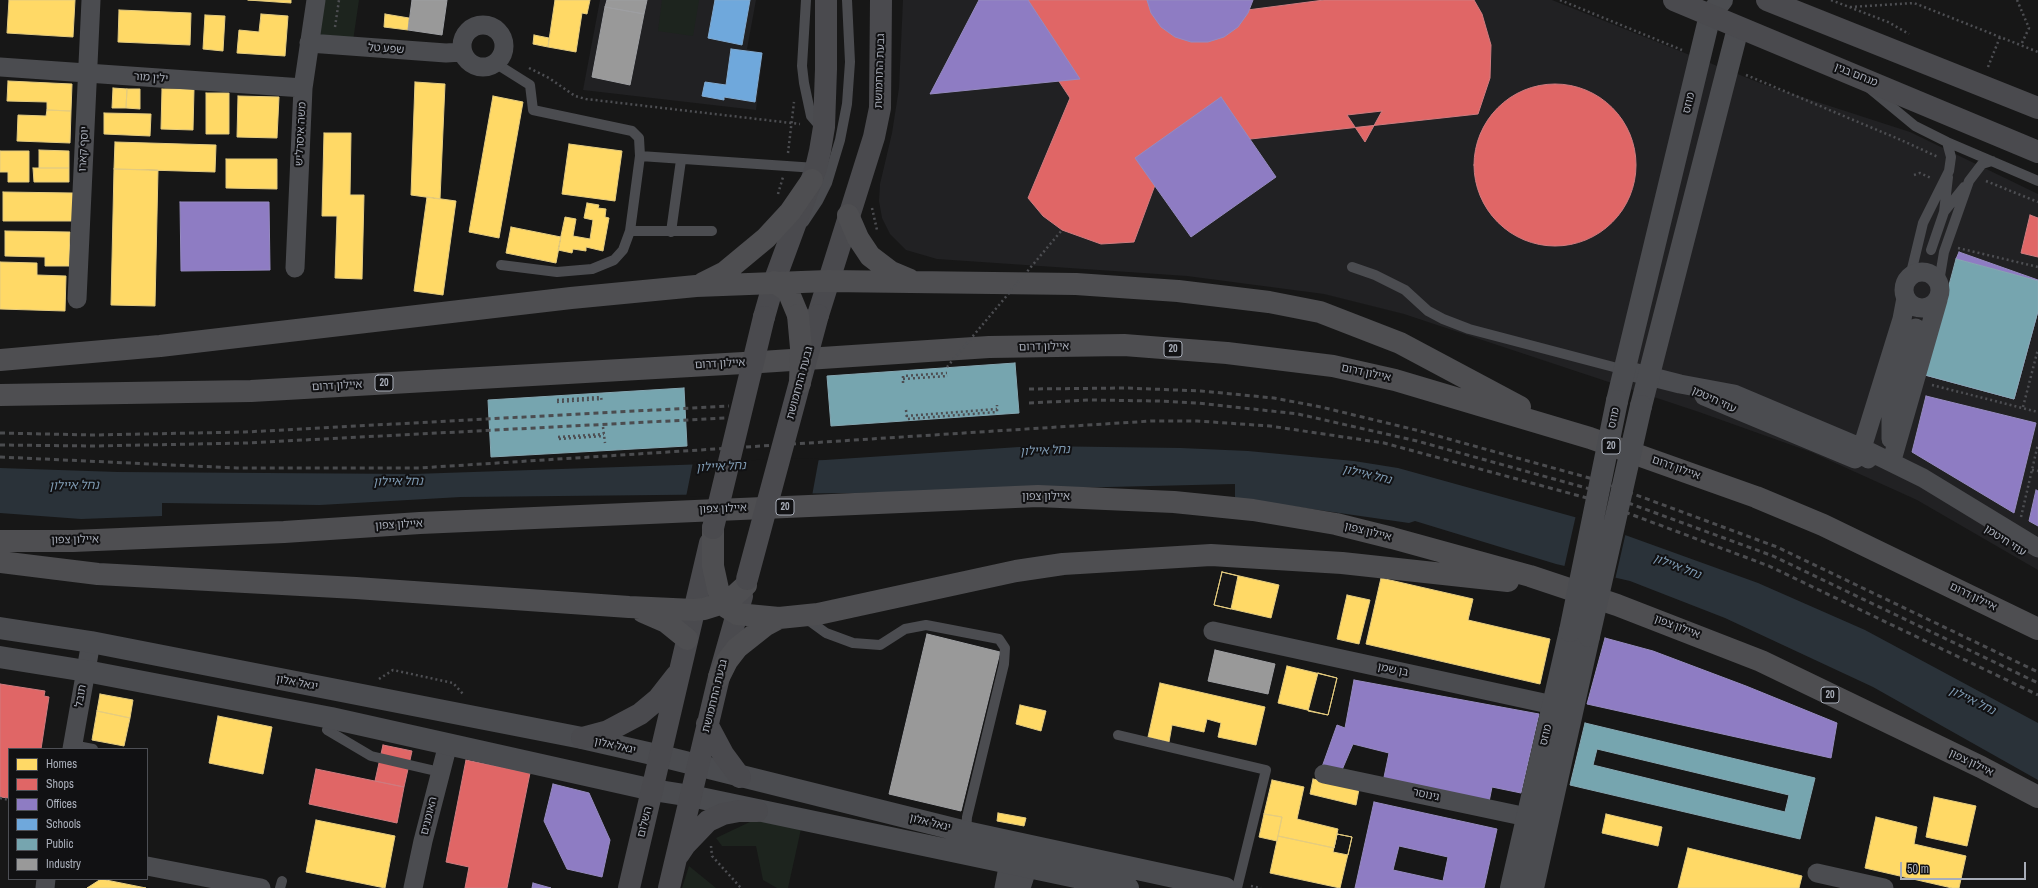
<!DOCTYPE html>
<html>
<head>
<meta charset="utf-8">
<style>
  body { margin:0 }
  #map { position:relative; width:2038px; height:888px; overflow:hidden; background:#171717; font-family:"Archivo Narrow",sans-serif }
  canvas { display:block }
  .legend { position:absolute; left:8px; top:748px; width:140px; height:132px; box-sizing:border-box; background:#111113; border:1px solid #4d4f55; margin:0; padding:5px 7px; list-style:none; font-size:12px; color:#a8adb8 }
  .legend li { display:flex; align-items:center; gap:8px; height:20px }
  .legend b { width:20px; border:1px solid #4d4f55 }
  .scale { position:absolute; left:1900px; top:862px; width:126px; height:18px; box-sizing:border-box; border:2px solid #a8adb8; border-top:0; padding-left:5px; font-size:12px; line-height:14px; white-space:nowrap; color:#a8adb8; -webkit-text-stroke:3px #111113; paint-order:stroke }
</style>
</head>
<body>
<div id="map">
<canvas width="2038" height="888"></canvas>
<ul class="legend">
<li><b style="height:11px;background:#ffd966"></b>Homes</li>
<li><b style="height:11px;background:#e06666"></b>Shops</li>
<li><b style="height:11px;background:#8e7cc3"></b>Offices</li>
<li><b style="height:11px;background:#6fa8dc"></b>Schools</li>
<li><b style="height:11px;background:#76a5af"></b>Public</li>
<li><b style="height:11px;background:#999"></b>Industry</li>
</ul>
<div class="scale">50 m</div>
</div>
<script>
const g = document.querySelector('canvas').getContext('2d');
g.lineJoin = 'round';
function paint(path, color) { g.fillStyle = color; g.fill(path, 'evenodd'); }
const poly = rows => new Path2D(rows.map(r => 'M' + r).join(''));
function trace(path, color, width, dash) { g.strokeStyle = color; g.lineWidth = width; g.lineCap = dash ? 'butt' : 'round'; g.setLineDash(dash || []); g.stroke(path); }
function write(font, color, halo, rows, align = 'center') {
  g.font = font + ' "Archivo Narrow","Noto Sans Hebrew",sans-serif'; g.lineWidth = 4; g.setLineDash([]); g.textBaseline = 'middle'; g.strokeStyle = halo; g.fillStyle = color; for (const [text, x, y, turn = 0] of rows) {
    g.save(); g.translate(x, y); g.rotate((+turn || 0) * Math.PI / 180); g.textAlign = isNaN(turn) ? turn : align; if (halo) g.strokeText(text, 0, 0); g.fillText(text, 0, 0); g.restore();
  }
}
paint(poly([
  [600,0,756,0,747,49,763,53,756,110,583,90],
  [903,0,1552,0,1765,85,1910,132,2038,194,2038,570,1917,500,1811,452,1699,412,1404,314,1324,294,1187,276,937,259,906,250,890,234,882,218,879,201,880,184,892,133,899,88]
]), '#212123');
paint(poly([
  [322,0,359,0,353,41,317,36],
  [662,0,699,0,693,36,658,31],
  [754,820,801,829,788,888,777,888,763,880,756,846,722,846,716,838],
  [689,866,716,888,682,888]
]), '#1d241e');
paint(poly([
  [1034,446,1181,448,1248,451,1354,461,1398,468,1578,518,1758,583,1865,630,2038,723,2038,780,1873,687,1725,618,1630,581,1556,564,1415,521,1409,523,1235,498,1235,484,855,493,461,497,320,505,162,503,162,516,81,519,0,513,0,468,118,472,414,474,825,460]
]), '#2a3239');
paint(poly([
  [819,458,812,496,686,497,693,462],
  [1576,515,1626,532,1615,580,1564,568]
]), '#171717');
const homes = poly([
  [9,0,75,0,73,37,7,33,9,0],
  [248,0,291,0,291,3,248,0],
  [555,0,590,0,587,14,582,13,576,52,548,47,555,0],
  [119,10,191,13,190,45,118,42,119,10],
  [261,14,288,16,285,56,237,53,239,30,259,32,261,14],
  [385,14,409,18,408,30,384,27,385,14],
  [205,15,225,16,223,51,203,49,205,15],
  [534,35,549,38,548,47,533,44,534,35],
  [8,81,72,84,71,111,47,110,47,102,7,101,8,81],
  [415,82,445,84,440,199,411,195,415,82],
  [113,88,127,89,126,108,112,108,113,88],
  [127,89,140,89,140,109,126,108,127,89],
  [162,89,194,89,193,130,161,129,162,89],
  [206,93,229,93,229,134,206,134,206,93],
  [238,96,279,97,277,138,237,137,238,96],
  [493,96,523,102,499,238,469,232,493,96],
  [47,110,71,111,70,143,17,141,18,115,46,116,47,110],
  [104,113,151,114,150,136,104,134,104,113],
  [324,133,351,133,350,195,364,195,362,279,335,278,337,216,322,216,324,133],
  [115,142,216,145,215,172,114,169,115,142],
  [569,144,622,151,615,201,562,194,569,144],
  [39,150,69,151,69,168,39,168,39,150],
  [0,151,29,151,29,182,8,182,8,172,0,172,0,151],
  [226,159,277,159,277,189,226,188,226,159],
  [33,168,69,168,69,182,34,182,33,168],
  [114,169,158,170,155,306,111,305,114,169],
  [3,192,73,193,73,221,3,221,3,192],
  [427,197,456,201,443,295,414,291,427,197],
  [587,203,599,205,598,208,606,209,605,217,609,218,603,251,586,247,586,251,573,249,572,253,558,250,565,217,576,219,573,236,590,239,593,220,584,218,587,203],
  [511,227,561,237,556,263,506,253,511,227],
  [5,231,70,232,69,266,45,266,45,257,5,256,5,231],
  [0,262,37,263,37,275,66,276,65,311,0,309,0,262],
  [1222,572,1279,585,1271,618,1214,605,1222,572],
  [1222,572,1238,576,1231,609,1214,605,1222,572],
  [1381,578,1473,599,1468,620,1550,639,1540,684,1366,644,1381,578],
  [1347,595,1370,600,1359,644,1337,639,1347,595],
  [1287,666,1337,678,1328,715,1278,703,1287,666],
  [1318,673,1337,678,1328,715,1308,711,1318,673],
  [1160,683,1265,707,1256,745,1218,737,1221,723,1207,719,1204,732,1172,725,1169,742,1148,737,1160,683],
  [100,694,133,700,130,718,97,711,100,694],
  [1020,705,1046,711,1041,731,1016,724,1020,705],
  [97,711,130,718,124,746,92,740,97,711],
  [218,716,272,727,263,774,209,763,218,716],
  [1313,779,1359,789,1356,805,1310,794,1313,779],
  [1272,780,1304,787,1297,819,1338,829,1334,848,1278,836,1282,817,1264,814,1272,780],
  [1934,797,1976,806,1967,846,1926,837,1934,797],
  [998,813,1026,818,1024,826,997,821,998,813],
  [1264,814,1282,817,1277,841,1259,837,1264,814],
  [1606,814,1662,827,1658,846,1602,833,1606,814],
  [1876,817,1917,827,1914,844,1966,856,1959,888,1952,888,1865,868,1876,817],
  [316,820,395,836,385,888,306,872,316,820],
  [1337,834,1352,837,1340,888,1270,873,1278,836,1334,848,1337,834],
  [1337,834,1352,837,1348,855,1333,852,1337,834],
  [1688,848,1802,876,1799,888,1678,888,1688,848],
  [101,879,146,888,87,888,101,879]
]);
paint(homes, '#ffd966');
trace(homes, '#e5cc7f', 1);
const shops = poly([
  [1005,0,1175,0,1186,18,1324,0,1474,0,1482,14,1491,45,1490,78,1478,114,1196,145,1158,177,1134,242,1101,244,1062,230,1043,216,1028,198,1070,98,1005,0],
  '1474 165a81 81 0 1 1 162 0a81 81 0 1 1-162 0Z',
  [1382,111,1365,142,1347,115,1382,111],
  [2030,215,2038,218,2038,257,2021,253,2030,215],
  [0,684,45,691,44,696,49,697,41,749,9,749,9,798,0,797,0,684],
  [383,745,412,751,404,787,375,781,383,745],
  [466,760,530,773,507,888,465,888,469,867,446,862,466,760],
  [316,769,404,787,397,823,309,804,316,769]
]);
paint(shops, '#e06666');
trace(shops, '#cf7b7f', 1);
const offices = poly([
  [979,0,1028,0,1080,79,930,94,979,0],
  [1147,0,1253,0,1248,13,1238,27,1224,37,1208,42,1191,42,1175,37,1161,27,1151,13,1147,0],
  [1221,97,1276,177,1191,237,1135,158,1221,97],
  [180,202,269,202,270,270,181,271,180,202],
  [1959,252,2038,280,2038,281,1956,259,1959,252],
  [2038,303,2038,311,2014,399,2003,396,2038,303],
  [1927,369,2003,396,1925,375,1927,369],
  [1926,396,2036,423,2014,513,1912,452,1926,396],
  [2036,490,2038,491,2038,526,2029,521,2036,490],
  [1605,638,1653,651,1746,686,1837,723,1831,758,1587,704,1605,638],
  [1354,680,1539,714,1521,793,1492,787,1489,802,1383,782,1389,753,1353,744,1342,770,1322,767,1337,725,1345,728,1354,680],
  [553,784,589,793,610,840,602,877,567,869,544,821,553,784],
  [1374,802,1497,829,1484,888,1355,888,1374,802],
  [1399,846,1448,857,1443,881,1393,870,1399,846],
  [533,883,551,888,532,888,533,883]
]);
paint(offices, '#8e7cc3');
trace(offices, '#968bc0', 1);
const schools = poly([
  [715,0,750,0,742,45,708,38,715,0],
  [731,49,762,53,755,102,724,97,724,100,702,96,705,82,726,85,731,49]
]);
paint(schools, '#6fa8dc');
trace(schools, '#80aad1', 1);
const public = poly([
  [1956,259,2038,281,2038,311,2014,399,1925,375,1956,259],
  [1015,363,1019,413,831,426,827,376,1015,363],
  [684,388,687,446,491,457,488,400,684,388],
  [1585,723,1815,778,1800,839,1570,785,1585,723],
  [1597,749,1789,795,1785,812,1593,765,1597,749]
]);
paint(public, '#76a5af');
trace(public, '#85a7b2', 1);
const industry = poly([
  [412,0,447,0,442,35,408,30,412,0],
  [607,0,647,0,644,14,605,7,607,0],
  [605,7,644,14,630,85,592,77,605,7],
  [927,634,1000,652,961,811,889,794,927,634],
  [1215,650,1275,664,1268,694,1208,681,1215,650]
]);
paint(industry, '#999');
trace(industry, '#9e9fa2', 1);
trace(poly([
  [1560,0,1682,50],
  [1831,0,1888,22,1909,34],
  [2017,0,2029,28,2021,45],
  [1850,7,1914,3,2038,52],
  [335,27,339,0],
  [1988,67,2000,37],
  [529,68,549,78,575,96,586,99,800,124],
  [1746,75,1901,140,1938,157],
  [788,153,794,102],
  [1914,175,1920,173,1931,178],
  [1986,181,2038,202],
  [778,194,783,177],
  [872,208,877,230],
  [1958,248,2038,267],
  [903,379,948,376],
  [903,383,903,376,947,373],
  [1932,385,2038,412],
  [557,400,601,397,602,402],
  [557,402,601,399],
  [2023,407,2038,349],
  [906,410,907,419,997,412,997,405],
  [906,416,997,409],
  [603,427,605,443],
  [558,437,604,434],
  [559,439,604,436],
  [2032,470,2038,471],
  [2021,517,2038,444],
  [379,679,393,670,453,683,464,695],
  [0,798,9,800],
  [711,846,712,856,741,888],
  [1251,886,1261,888]
]), '#4d4e52', 2.5, [2, 3]);
trace(poly([
  [806,0,802,66,804,83,811,116,817,123,824,127],
  [495,63,530,85,533,110,632,131,639,138,640,156,816,168],
  [1869,88,1915,126,1947,142,2038,181],
  [1944,212,1964,187],
  [804,222,818,201,827,183,840,140,847,104,850,62,847,0],
  [630,231,712,231],
  [671,232,681,160],
  [1931,250,1944,212,1948,177],
  [501,265,557,272,592,269,614,260,623,250,630,231,640,156],
  [1352,267,1375,275,1405,290,1428,311,1443,319,1469,329,1625,370],
  [1910,277,1923,223,1949,171,1951,157,1947,142],
  [1939,282,1944,252,1969,181,1982,164,1992,161],
  [804,617,826,633,853,643,880,645,905,629,926,625,999,639,1005,648,1004,664,967,817,966,832],
  [331,718,327,730,371,756,440,772],
  [1118,735,1266,770,1237,888],
  [72,745,93,749],
  [280,888,282,881]
]), '#4b4c50', 10);
trace(poly([
  '462 46a21 21 0 1 1 42 0a21 21 0 1 1-42 0Z',
  [309,43,446,53,462,52],
  [0,67,303,88],
  [295,268,303,88,316,0],
  '1904 290a18 18 0 1 1 36 0a18 18 0 1 1-36 0Z',
  [77,299,91,0],
  [1625,370,1680,384,1734,394,1862,448,1923,478,2038,548],
  [1704,396,1855,459],
  [1891,439,1891,410,1916,328],
  [1868,459,1862,448,1902,319,1906,298],
  [1892,460,1938,300],
  [1213,631,1567,708],
  [72,749,91,642],
  [1324,774,1527,817],
  [147,866,261,888],
  [1817,873,1884,888],
  [45,888,46,879],
  [413,888,423,841,448,744],
  [1004,888,1009,862,1015,850],
  [1021,888,1028,866]
]), '#4b4c50', 19);
trace(poly([
  [1617,401,1710,15,1722,0],
  [1641,406,1738,28],
  [0,628,91,642,582,738,661,756,966,832,1225,888],
  [0,657,86,671,331,718,653,790,691,796,1128,888],
  [1511,888,1570,631],
  [1533,888,1589,636]
]), '#4b4c50', 22);
trace(poly([
  [1674,0,2038,152],
  [1767,0,2038,108],
  [818,315,874,137,880,108,881,0],
  [764,317,774,282,816,168,820,151,824,127,826,69,826,0],
  [707,724,723,754,740,777],
  [582,738,608,731,640,714,658,699,676,676],
  [679,854,685,845,708,821,723,814,739,811,757,811],
  [629,888,710,543],
  [669,888,719,677,742,596]
]), '#4a4a4e', 22);
trace(poly([
  [848,215,858,238,870,256,891,272,910,280],
  [774,282,788,291,798,315],
  [703,283,725,272,766,238,790,212,812,180],
  [0,360,160,346,571,298,696,286,828,281,1076,284,1178,291,1269,302,1320,312,1400,343,1520,407],
  [0,395,251,391,761,362,989,347,1124,345,1227,353,1333,366,1395,380,1590,438,1756,497,1823,525,2038,629],
  [713,528,713,566,718,589,726,607,737,614,779,618,818,614,1016,571,1063,564,1211,555,1342,563,1508,581],
  [0,541,73,541,284,532,420,523,1038,496,1174,502,1253,510,1336,524,1392,538,1530,576,1617,605,1761,661,1981,767,2038,797],
  [0,562,98,574,356,588,629,607,694,610,704,609,723,603,733,597,746,585],
  [643,612,666,622,687,639],
  [719,677,727,661,737,648,766,625,779,618]
]), '#4e4e51', 22);
trace(poly([
  [1029,389,1126,388,1201,391,1274,398,1321,407,1420,431,1593,479,1777,547,2038,672],
  [1029,403,1090,400,1158,401,1198,403,1298,414,1417,441,1590,489,1773,556,2038,683],
  [0,433,93,435,245,432,729,406],
  [0,445,94,446,246,443,726,418],
  [0,457,237,468,419,468,1151,421,1197,421,1270,426,1384,443,1587,498,1614,508,1769,566,2038,695]
]), '#4b4c4f', 3, [5, 4]);
trace(poly([
  [947,367,1062,230]
]), '#4d4e52', 2.5, [2, 3]);
trace(poly([
  [1570,631,1617,401],
  [1589,636,1641,406]
]), '#4b4c50', 22);
trace(poly([
  [713,528,764,317],
  [747,579,818,315]
]), '#4a4a4e', 22);
trace(poly([
  [798,315,801,348,800,383]
]), '#4e4e51', 22);
for (const [x, y, w] of [
  [1173,349,18],
  [384,383,18],
  [1611,446,18],
  [785,507,18],
  [1830,695,18]
]) { const box = new Path2D(); box.roundRect(x - w / 2, y - 8, w, 16, 3); g.fillStyle = '#111113'; g.fill(box); trace(box, '#a8adb8', 1); }
write('bold 10px', '#a8adb8', null, [
  ["20",1173,349],
  ["20",384,383],
  ["20",1611,446],
  ["20",785,507],
  ["20",1830,695]
]);
write('11px', '#a8adb8', '#111113', [
  ["שפע טל",386,49,4],
  ["גבעת התחמושת",880,71,-88],
  ["מנחם בגין",1856,75,22],
  ["ילין מור",151,78,4],
  ["מוזס",1689,103,-77],
  ["משה איסרליש",301,134,-87],
  ["יוסף קארו",84,149,-87],
  ["איילון דרום",1044,347,-1],
  ["איילון דרום",720,364,-3],
  ["איילון דרום",1366,373,12],
  ["גבעת התחמושת",800,383,-75],
  ["איילון דרום",337,386,-3],
  ["עוזי חיטמן",1714,400,25],
  ["מוזס",1614,418,-78],
  ["איילון דרום",1676,468,20],
  ["איילון צפון",1046,497],
  ["איילון צפון",723,509,-2],
  ["איילון צפון",399,525,-3],
  ["איילון צפון",1368,532,14],
  ["איילון צפון",75,540,-1],
  ["עוזי חיטמן",2005,541,33],
  ["איילון דרום",1973,597,26],
  ["איילון צפון",1677,627,21],
  ["בן שמן",1393,670,12],
  ["יגאל אלון",297,683,11],
  ["תובל",81,696,-80],
  ["גבעת התחמושת",715,696,-76],
  ["מוזס",1546,735,-77],
  ["יגאל אלון",615,746,13],
  ["איילון צפון",1971,763,26],
  ["גינוסר",1426,795,12],
  ["האומנים",429,816,-76],
  ["השלום",645,822,-76],
  ["יגאל אלון",930,823,14]
]);
write('italic 12px', '#7f9bb3', '#111113', [
  ["נחל איילון",1045,451,-3],
  ["נחל איילון",721,467,-3],
  ["נחל איילון",1367,475,13],
  ["נחל איילון",398,482,-1],
  ["נחל איילון",74,486,-1],
  ["נחל איילון",1677,567,21],
  ["נחל איילון",1972,701,26]
]);
</script>
</body>
</html>
